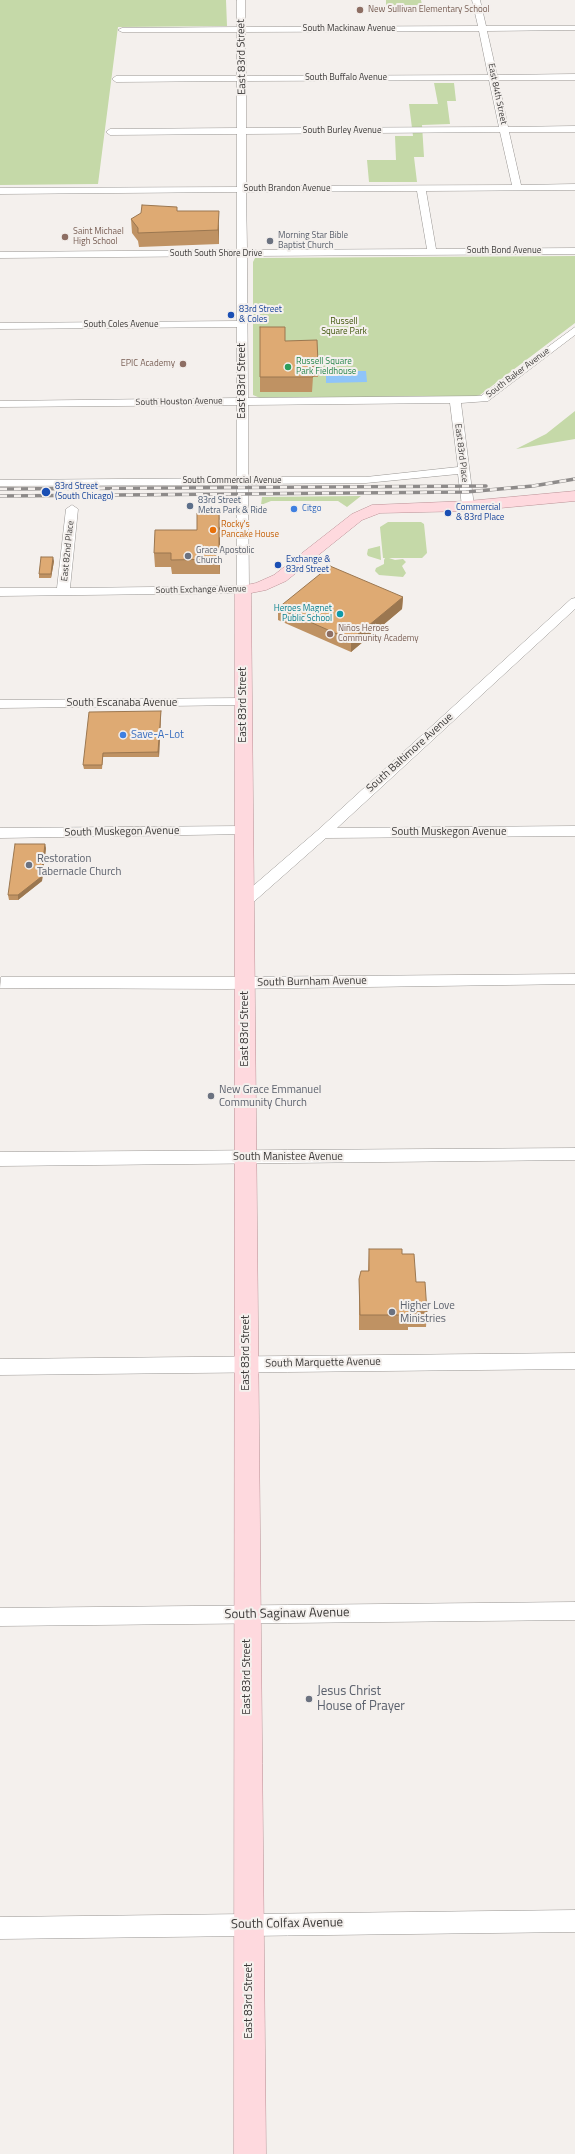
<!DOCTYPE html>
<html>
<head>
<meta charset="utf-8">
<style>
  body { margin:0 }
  canvas { display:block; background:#f4f0ed }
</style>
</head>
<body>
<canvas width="575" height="2154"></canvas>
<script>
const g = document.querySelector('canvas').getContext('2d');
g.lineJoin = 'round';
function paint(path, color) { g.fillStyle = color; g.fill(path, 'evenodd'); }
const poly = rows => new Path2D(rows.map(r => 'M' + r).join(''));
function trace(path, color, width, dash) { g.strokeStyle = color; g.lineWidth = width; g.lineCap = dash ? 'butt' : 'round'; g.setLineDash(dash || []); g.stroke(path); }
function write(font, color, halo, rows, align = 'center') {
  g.font = font + ' "Titillium Web",sans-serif'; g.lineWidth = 4; g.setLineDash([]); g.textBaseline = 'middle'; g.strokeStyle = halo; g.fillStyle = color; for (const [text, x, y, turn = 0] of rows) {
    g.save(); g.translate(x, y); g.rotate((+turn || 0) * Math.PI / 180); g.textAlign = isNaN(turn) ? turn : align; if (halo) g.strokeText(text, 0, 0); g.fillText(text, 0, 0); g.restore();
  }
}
paint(poly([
  [0,0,226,0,227,26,118,27,98,184,0,185],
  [386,0,421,0,422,5,386,6],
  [434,83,454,83,456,101,447,101,450,124,422,125,424,157,414,157,417,182,369,182,367,160,396,160,395,136,413,136,409,104,438,104],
  [575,256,575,323,480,395,473,397,260,398,253,395,253,262,255,258],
  [575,411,575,439,516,449,546,434],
  [361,496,347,507,338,501,271,501,261,505,262,497],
  [388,522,421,522,424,524,427,553,422,558,389,558,395,560,403,559,406,562,402,566,406,573,403,577,379,575,375,571,376,568,384,564,384,560,385,558,383,558,380,527],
  [380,546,381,560,368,556,367,554,368,549]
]), '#c5d9a8');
paint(poly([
  [326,371,366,371,367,382,326,383]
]), '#8fc4f9');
const minor = poly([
  [237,0,245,0,245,27,478,26,472,0,480,0,486,26,575,26,575,30,487,31,497,75,575,74,575,80,498,80,508,127,575,126,575,132,509,132,521,185,575,184,575,190,426,191,436,249,575,248,575,254,247,256,248,398,481,396,575,327,575,335,488,401,461,403,474,506,472,508,464,508,462,506,458,474,366,483,248,484,249,590,247,593,0,596,0,588,57,588,66,509,72,505,78,509,70,588,237,586,237,485,0,486,0,480,237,478,237,405,0,407,0,401,237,398,237,327,0,329,0,323,237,321,237,256,0,258,0,252,237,250,237,192,0,194,0,188,237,187,237,134,110,135,106,132,110,129,237,128,237,81,116,82,112,79,116,76,237,76,237,32,122,32,118,30,122,28,237,27,237,0],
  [479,31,488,75,246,76,245,32,479,31],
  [489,80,499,127,246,128,246,81,489,80],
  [500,132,512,185,246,186,246,134,500,132],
  [417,191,427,249,247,250,246,192,417,191],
  [450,403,458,467,366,477,248,477,248,405,450,403],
  [575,598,575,609,337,828,575,826,575,836,326,838,249,906,239,906,237,902,239,898,318,830,571,599,575,598],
  [243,698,248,699,250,702,248,705,0,708,0,700,243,698],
  [244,826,249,828,251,831,249,834,0,838,0,828,244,826],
  [575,974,575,984,227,989,0,988,1,977,227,977,575,974],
  [575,1148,575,1160,0,1166,0,1152,575,1148],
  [575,1353,575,1369,0,1375,0,1359,575,1353],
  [575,1602,575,1620,0,1626,0,1608,575,1602],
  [575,1910,575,1932,0,1939,0,1917,575,1910]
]);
const major = poly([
  [575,491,575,501,468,511,380,513,362,520,286,581,266,590,251,593,266,2154,234,2154,235,590,237,587,256,583,274,575,352,514,372,505,468,501,575,491]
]);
trace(minor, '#999693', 1);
trace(major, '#ba9196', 1);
paint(minor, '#fff');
paint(major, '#fed9de');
const rail = poly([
  [0,489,486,486],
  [0,496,466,492,533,486,575,479]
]);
trace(rail, '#8e8b8a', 3.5);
trace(rail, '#f4f0ed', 2.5, [7]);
paint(poly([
  [178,211,219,225,219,244,139,247,138,241,132,233,131,219],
  [285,341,318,363,318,377,313,377,312,392,260,392,260,377],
  [220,526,220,574,172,574,171,567,155,567,154,553,197,530],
  [54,561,51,578,39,578,39,574],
  [403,597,402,609,351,652,278,620,278,608],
  [161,711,159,757,103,757,102,769,84,769,83,765],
  [46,848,42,881,18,900,9,900,8,895],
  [369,1249,402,1254,416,1282,427,1312,426,1327,408,1327,408,1330,359,1330,359,1279,368,1271]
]), '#bf9263');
paint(poly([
  [219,211,219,244,218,230],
  [219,511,220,526,220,574,219,559],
  [53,557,54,561,51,578,51,574],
  [403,597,402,609,351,652,351,640],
  [161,711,161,715,159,757,158,752],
  [45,844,46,848,42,881,18,900,18,895]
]), '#9b7750');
const building = poly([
  [142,205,177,207,177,211,219,211,218,230,138,233,138,228,131,219,141,213,142,205],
  [260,327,285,327,285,341,317,340,318,363,312,363,313,377,260,377,260,327],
  [219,511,219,559,171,560,171,553,154,553,155,530,197,530,197,513,219,511],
  [41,557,53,557,51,574,39,574,41,557],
  [330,566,403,597,351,640,278,608,330,566],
  [161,711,158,752,103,753,102,765,83,765,89,712,161,711],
  [15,844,45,844,41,877,18,895,8,895,15,844],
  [369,1249,402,1249,402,1254,414,1254,416,1282,425,1282,427,1312,409,1312,409,1315,360,1315,359,1279,361,1271,369,1271,369,1249]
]);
paint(building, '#deaa73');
trace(building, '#9b7750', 1);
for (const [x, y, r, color] of [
  [360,10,4,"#8d6e63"],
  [65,237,4,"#8d6e63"],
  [270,241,4,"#6b7280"],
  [231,315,4,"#1a4fb4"],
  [183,364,4,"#8d6e63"],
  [288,367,4,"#2e9e5b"],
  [46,492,5,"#1a4fb4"],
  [190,506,4,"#5c6f8a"],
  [294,509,4,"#3f7fe0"],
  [448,513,4,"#1a4fb4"],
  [213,530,4,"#e8710a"],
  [188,556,4,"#6b7280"],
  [278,565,4,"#1a4fb4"],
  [340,614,4,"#0f9aa8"],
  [330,634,4,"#8d6e63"],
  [123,735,4,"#3f7fe0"],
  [29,865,4,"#6b7280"],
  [211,1096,4,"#6b7280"],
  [392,1312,4,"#6b7280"],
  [309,1699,4,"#6b7280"]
]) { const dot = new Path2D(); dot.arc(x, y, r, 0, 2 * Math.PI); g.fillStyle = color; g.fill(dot); trace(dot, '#f4f0ed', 1.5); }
write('9px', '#785e54', '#f4f0ed', [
  ["New Sullivan Elementary School",368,10],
  ["Saint Michael",73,232],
  ["High School",73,242],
  ["EPIC Academy",175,364,"right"],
  ["Niños Heroes",338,629],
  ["Community Academy",338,639]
], 'left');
write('9px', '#3c3a39', '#f4f0ed', [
  ["South Mackinaw Avenue",349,29],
  ["South Buffalo Avenue",346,78],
  ["East 84th Street",497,94,78],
  ["South Burley Avenue",342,131],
  ["South Brandon Avenue",287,189],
  ["South Bond Avenue",504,251],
  ["South South Shore Drive",216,254],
  ["South Coles Avenue",121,325],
  ["South Baker Avenue",518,373,-37],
  ["South Houston Avenue",179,402,-1],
  ["East 83rd Place",461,453,83],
  ["South Commercial Avenue",232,481],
  ["East 82nd Place",68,551,-84],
  ["South Exchange Avenue",201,590,-1]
]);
write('9px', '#5b616d', '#f4f0ed', [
  ["Morning Star Bible",278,236],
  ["Baptist Church",278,246],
  ["Grace Apostolic",196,551],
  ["Church",196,561]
], 'left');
write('9px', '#164399', '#f4f0ed', [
  ["83rd Street",239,310],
  ["& Coles",239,320],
  ["83rd Street",55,487],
  ["(South Chicago)",55,497],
  ["Commercial",456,508],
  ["& 83rd Place",456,518],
  ["Exchange &",286,560],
  ["83rd Street",286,570]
], 'left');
write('9px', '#3d5308', '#f4f0ed', [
  ["Russell",344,322],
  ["Square Park",344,332]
]);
write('9px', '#27864d', '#f4f0ed', [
  ["Russell Square",296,362],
  ["Park Fieldhouse",296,372]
], 'left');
write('9px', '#4e5e75', '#f4f0ed', [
  ["83rd Street",198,501],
  ["Metra Park & Ride",198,511]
], 'left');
write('9px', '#366cbe', '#f4f0ed', [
  ["Citgo",302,509]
], 'left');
write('9px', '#c56008', '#f4f0ed', [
  ["Rocky's",221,525],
  ["Pancake House",221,535]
], 'left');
write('9px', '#0d838f', '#f4f0ed', [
  ["Heroes Magnet",332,609],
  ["Public School",332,619]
], 'right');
write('11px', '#3c3a39', '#f4f0ed', [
  ["East 83rd Street",242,57,-91],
  ["East 83rd Street",242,381,-90],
  ["South Escanaba Avenue",122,703],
  ["East 83rd Street",243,705,-90],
  ["South Baltimore Avenue",410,753,-42],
  ["South Muskegon Avenue",122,832,-1],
  ["South Muskegon Avenue",449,832],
  ["South Burnham Avenue",312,982,-1],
  ["East 83rd Street",245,1029,-90],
  ["South Manistee Avenue",288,1157],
  ["East 83rd Street",246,1353,-90],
  ["South Marquette Avenue",323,1363,-1],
  ["East 83rd Street",247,1677,-90],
  ["East 83rd Street",249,2001,-90]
]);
write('11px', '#366cbe', '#f4f0ed', [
  ["Save-A-Lot",131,735]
], 'left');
write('11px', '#5b616d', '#f4f0ed', [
  ["Restoration",37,859],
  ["Tabernacle Church",37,872],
  ["New Grace Emmanuel",219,1090],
  ["Community Church",219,1103],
  ["Higher Love",400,1306],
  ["Ministries",400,1319]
], 'left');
write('13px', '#3c3a39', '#f4f0ed', [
  ["South Saginaw Avenue",287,1614,-1],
  ["South Colfax Avenue",287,1924,-1]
]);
write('13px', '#5b616d', '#f4f0ed', [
  ["Jesus Christ",317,1692],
  ["House of Prayer",317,1707]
], 'left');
</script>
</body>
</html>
